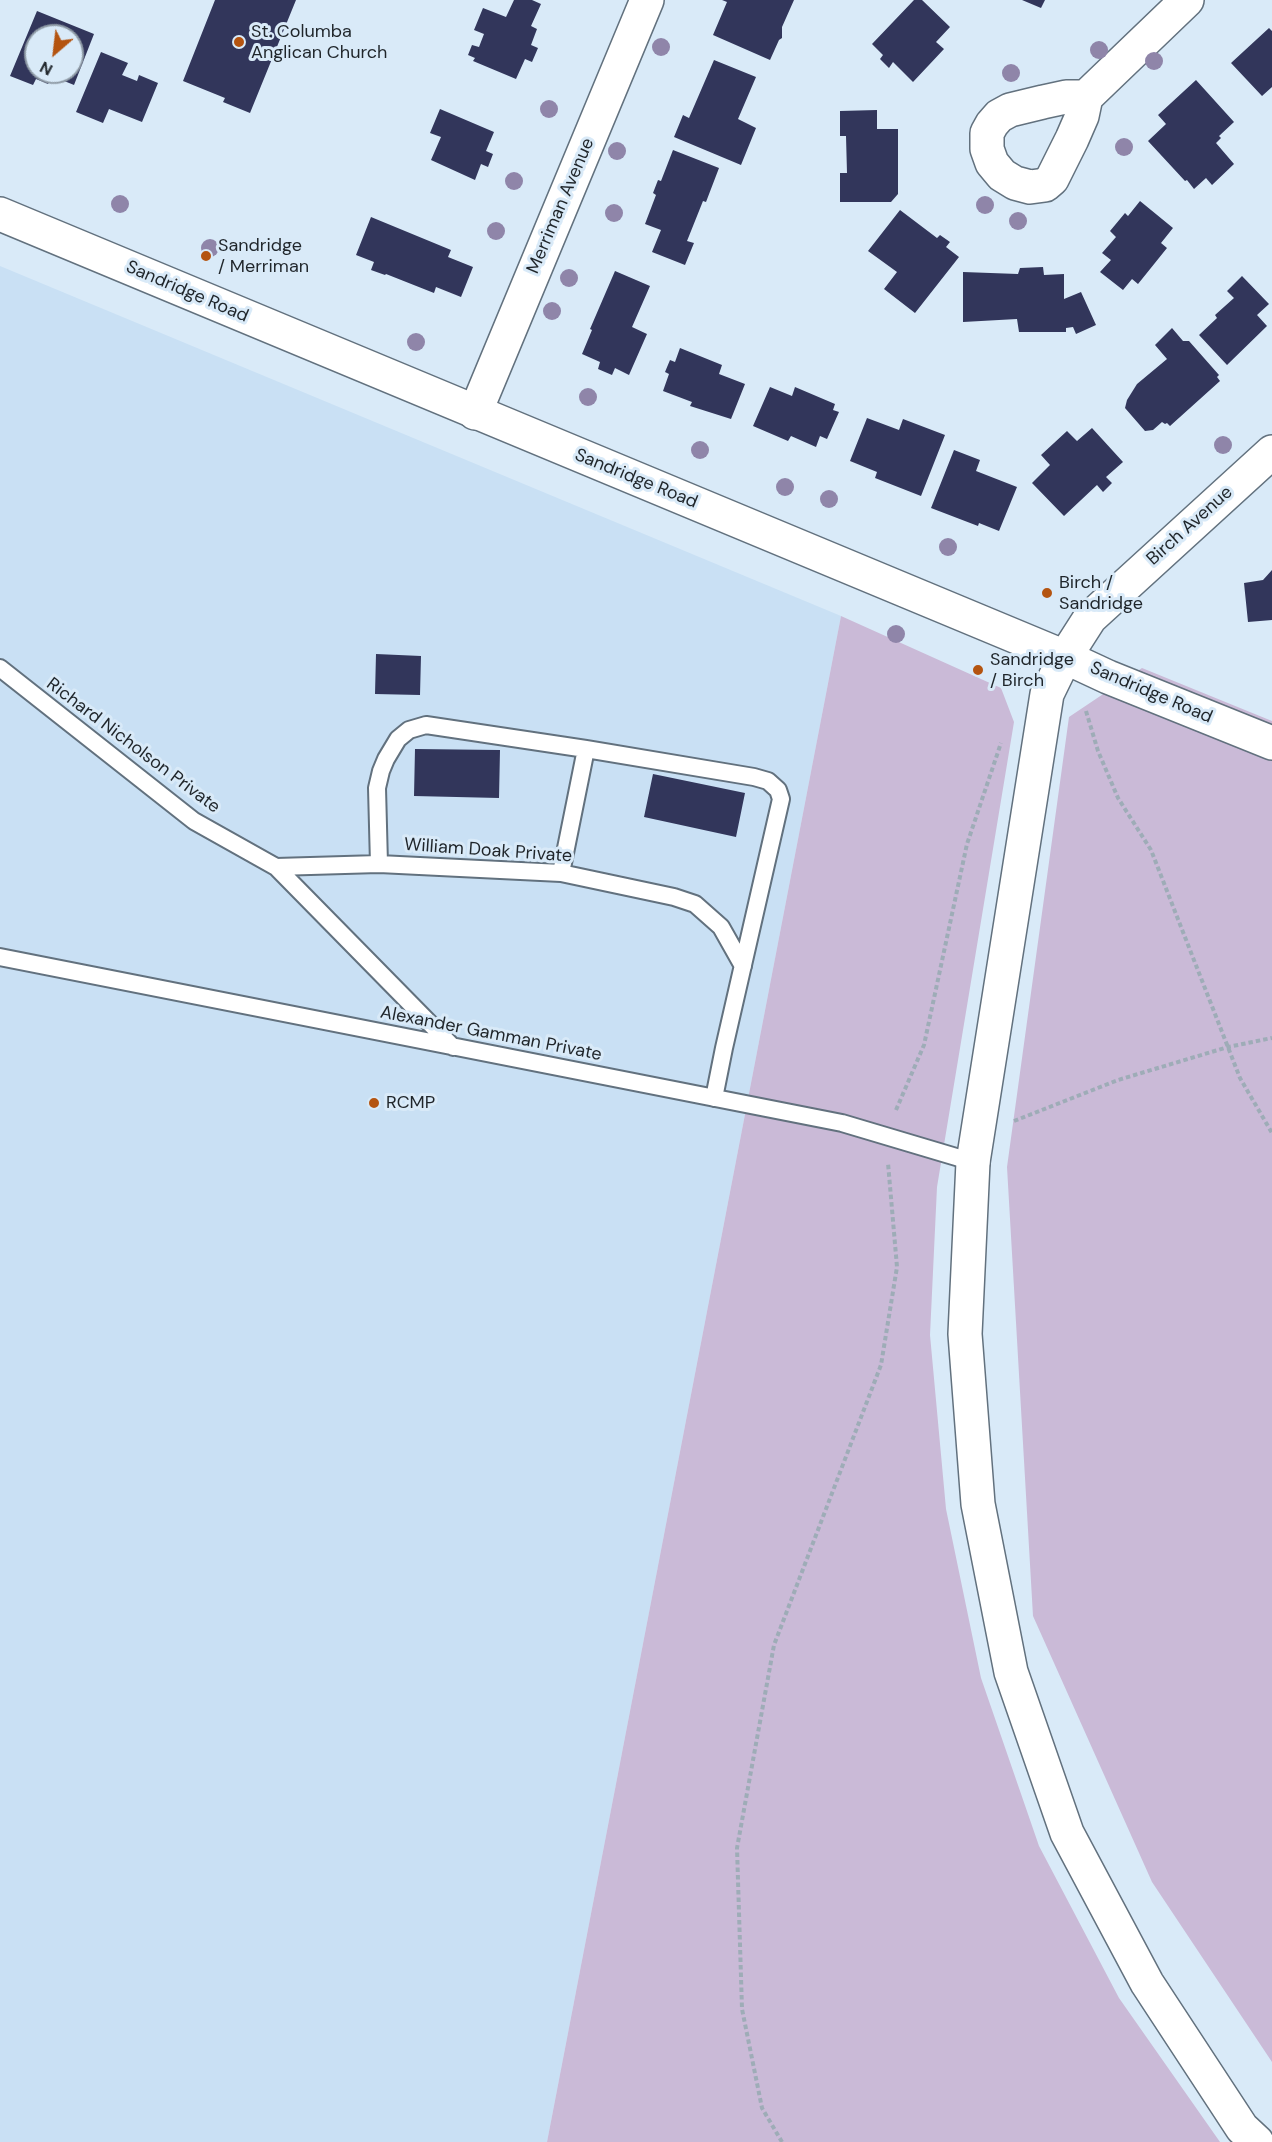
<!DOCTYPE html>
<html>
<head>
<meta charset="utf-8">
<style>
  body { margin:0 }
  #map { position:relative; width:1272px; height:2142px; overflow:hidden; background:#d9eaf8; font-family:"DM Sans",sans-serif }
  canvas { display:block }
  .north { position:absolute; left:24px; top:24px; width:60px; height:60px; box-sizing:border-box; background:#d9eaf8; border:2px solid #8f9ba6; border-radius:50%; rotate:208deg; font-size:16px; font-weight:700; line-height:24px; text-align:center; color:#1f252a }
  .north::after { content:''; display:block; margin:auto; width:21px; height:27px; background:#b45410; clip-path:polygon(50% 0,100% 100%,50% 72%,0 100%) }
</style>
</head>
<body>
<div id="map">
<canvas width="1272" height="2142"></canvas>
<div class="north">N</div>
</div>
<script>
const g = document.querySelector('canvas').getContext('2d');
g.lineJoin = 'round';
function paint(path, color) { g.fillStyle = color; g.fill(path, 'evenodd'); }
const poly = rows => new Path2D(rows.map(r => 'M' + r).join(''));
function trace(path, color, width, dash) { g.strokeStyle = color; g.lineWidth = width; g.lineCap = dash ? 'butt' : 'round'; g.setLineDash(dash || []); g.stroke(path); }
function write(font, color, halo, rows, align = 'center') {
  g.font = font + ' "DM Sans",sans-serif'; g.lineWidth = 6; g.setLineDash([]); g.textBaseline = 'middle'; g.strokeStyle = halo; g.fillStyle = color; for (const [text, x, y, turn = 0] of rows) {
    g.save(); g.translate(x, y); g.rotate((+turn || 0) * Math.PI / 180); g.textAlign = isNaN(turn) ? turn : align; if (halo) g.strokeText(text, 0, 0); g.fillText(text, 0, 0); g.restore();
  }
}
paint(poly([
  [0,266,841,616,547,2142,0,2142]
]), '#c9e0f4');
paint(poly([
  [841,616,1001,688,1014,722,937,1187,930,1335,946,1509,981,1678,1039,1846,1119,1998,1220,2142,547,2142],
  [1142,668,1272,721,1272,2062,1152,1882,1033,1616,1007,1167,1069,717]
]), '#cabad7');
paint(poly([
  [215,0,296,0,250,113,223,102,225,98,183,81],
  [514,0,532,0,541,4,531,26,537,29,531,45,538,48,532,62,525,59,516,79,473,61,475,58,468,55,472,45,479,47,484,34,474,30,483,8,506,17],
  [722,0,794,0,782,27,782,38,779,40,770,60,713,35,727,2],
  [914,0,922,0,950,27,936,42,944,49,913,82,893,62,889,68,880,59,883,55,872,44],
  [1022,0,1045,0,1041,8],
  [37,11,94,34,74,85,52,76,48,84,36,79,33,85,10,76],
  [36,36,72,36,72,72,36,72],
  [1269,28,1272,31,1272,87,1262,96,1231,63],
  [101,52,128,63,122,75,137,81,139,75,158,83,142,122,109,109,103,123,76,112],
  [714,60,756,77,738,119,756,128,741,165,674,137,683,115,689,118],
  [1196,80,1234,122,1219,136,1221,138,1216,143,1234,164,1212,185,1206,178,1194,189,1187,180,1185,181,1148,141,1166,124,1158,115],
  [440,109,494,132,486,151,493,154,488,167,481,164,475,180,431,160,441,137,430,133],
  [877,110,877,129,898,129,898,194,891,202,840,202,840,173,847,173,846,136,840,136,840,111],
  [673,150,719,168,706,202,703,201,687,241,694,243,685,265,652,252,661,230,645,224,656,195,653,193,658,180,661,181],
  [1140,201,1173,228,1161,243,1167,248,1138,284,1132,279,1123,290,1100,272,1111,260,1102,253,1116,237,1110,231,1125,213,1128,216],
  [900,210,937,238,940,235,950,242,946,247,959,257,915,313,884,289,897,272,868,251],
  [371,217,451,250,448,257,473,267,461,297,436,287,434,293,386,274,385,275,371,270,374,262,356,255],
  [1043,267,1044,275,1064,274,1064,299,1081,292,1096,325,1076,334,1073,327,1066,328,1066,332,1019,332,1017,319,963,322,963,272,1018,274,1020,268],
  [615,271,650,286,632,327,647,334,629,375,615,368,612,375,598,369,600,362,582,354,592,330,590,329],
  [1242,276,1269,304,1257,315,1267,326,1227,365,1199,335,1217,318,1215,315,1234,298,1227,291],
  [1172,328,1183,341,1189,341,1219,375,1217,377,1220,381,1170,426,1167,423,1165,424,1162,422,1153,430,1145,431,1125,408,1127,400,1137,384,1167,359,1155,345],
  [680,348,722,365,719,374,745,384,731,419,690,406,692,402,663,391,669,374,665,372,670,360,675,362],
  [770,387,792,396,795,387,835,404,833,410,839,412,827,439,820,436,816,447,791,436,788,441,753,426],
  [867,418,899,430,903,419,945,435,921,496,875,478,877,472,850,461],
  [1092,428,1123,462,1106,477,1112,483,1103,492,1097,485,1064,516,1032,483,1050,465,1041,455,1067,431,1077,441],
  [954,450,980,460,976,471,1017,487,999,531,979,523,978,526,931,508],
  [1272,570,1272,620,1248,622,1244,583,1263,580],
  [376,654,421,656,420,695,375,694],
  [415,749,500,750,499,798,414,796],
  [653,774,745,793,736,837,644,817]
]), '#32365b');
const lane = poly([
  [0,668,194,821,276,867,453,1047],
  [379,864,377,788,381,771,386,759,398,739,409,730,426,725,586,749,754,777,768,781,778,790,781,799,724,1048,714,1098],
  [276,867,379,864,561,873,674,897,695,904,721,927,743,966],
  [561,873,586,749],
  [0,957,842,1123,973,1162]
]);
const street = poly([
  [1086,97,1066,97,1043,102,1010,110,999,116,992,124,987,133,987,149,992,163,1002,175,1015,183,1030,187,1045,185,1052,179,1072,139,1082,116,1086,97,1187,0],
  [475,413,647,0],
  [1065,657,1108,677,1272,743]
]);
const secondary = poly([
  [0,214,1065,657],
  [973,1162,1047,694,1065,657,1090,618,1272,452]
]);
const primary = poly([
  [973,1162,965,1334,978,1504,1011,1672,1067,1833,1147,1983,1242,2128,1257,2142]
]);
trace(lane, '#62717e', 20);
trace(street, '#62717e', 36);
trace(secondary, '#62717e', 36);
trace(primary, '#62717e', 36);
trace(poly([
  [1086,711,1098,751,1118,798,1151,850,1240,1078,1272,1133],
  [896,1110,924,1045,967,844,1001,743],
  [1014,1121,1118,1080,1228,1047,1272,1038],
  [782,2142,762,2108,742,2009,737,1848,774,1645,881,1365,897,1267,888,1163]
]), '#9eacb7', 4, [4.5, 3]);
trace(lane, '#fff', 16);
trace(street, '#fff', 33);
trace(secondary, '#fff', 33);
trace(primary, '#fff', 33);
g.fillStyle = '#8f85a9';
for (const [x, y] of [
  [661,47],
  [1099,50],
  [1154,61],
  [1011,73],
  [549,109],
  [1124,147],
  [617,151],
  [514,181],
  [120,204],
  [985,205],
  [614,213],
  [1018,221],
  [496,231],
  [210,248],
  [569,278],
  [552,311],
  [416,342],
  [588,397],
  [1223,445],
  [700,450],
  [785,487],
  [829,499],
  [948,547],
  [896,634]
]) { g.beginPath(); g.arc(x, y, 9, 0, 2 * Math.PI); g.fill(); }
for (const [x, y, r, color] of [
  [239,42,6,"#b45410"],
  [206,256,6,"#b45410"],
  [1047,593,6,"#b45410"],
  [978,670,6,"#b45410"],
  [374,1103,6,"#b45410"]
]) { const dot = new Path2D(); dot.arc(x, y, r, 0, 2 * Math.PI); g.fillStyle = color; g.fill(dot); trace(dot, '#d9eaf8', 2); }
write('18px', '#1f252a', '#d9eaf8', [
  ["St. Columba",251,32],
  ["Anglican Church",251,53],
  ["Sandridge",218,246],
  ["/ Merriman",218,267],
  ["Birch /",1059,583],
  ["Sandridge",1059,604],
  ["Sandridge",990,660],
  ["/ Birch",990,681],
  ["RCMP",386,1103]
], 'left');
write('18px', '#1f252a', '#d9eaf8', [
  ["Merriman Avenue",561,206,-67],
  ["Sandridge Road",187,292,23],
  ["Sandridge Road",636,479,22],
  ["Birch Avenue",1190,526,-42],
  ["Sandridge Road",1151,693,23],
  ["Richard Nicholson Private",133,746,37],
  ["William Doak Private",488,851,4],
  ["Alexander Gamman Private",491,1034,11]
]);
</script>
</body>
</html>
